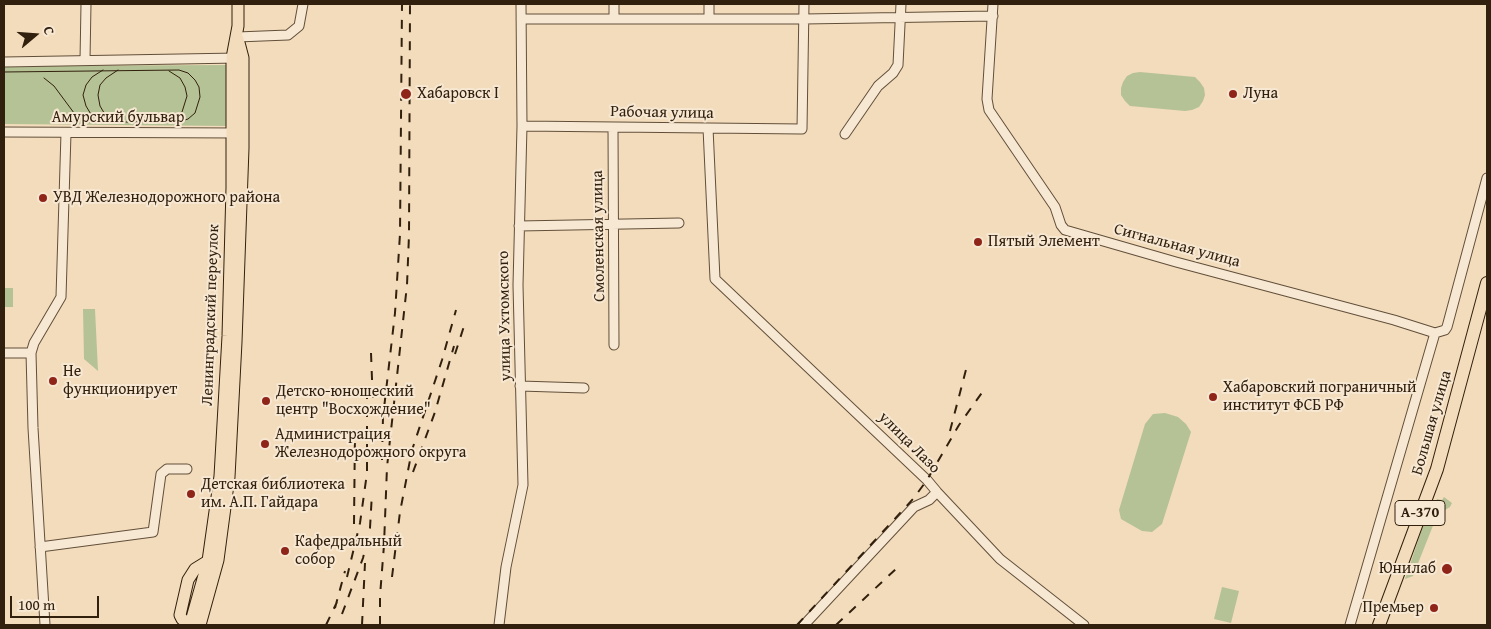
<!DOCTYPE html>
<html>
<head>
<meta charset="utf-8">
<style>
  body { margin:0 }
  #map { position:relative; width:1491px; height:629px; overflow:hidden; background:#f3dcbc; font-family:"Gentium Book Plus",serif }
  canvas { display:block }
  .frame { position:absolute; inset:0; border:5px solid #32200e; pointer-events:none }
  .north { position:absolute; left:10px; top:10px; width:50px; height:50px; -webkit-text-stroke:4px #f7e8d3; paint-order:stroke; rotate:72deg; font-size:14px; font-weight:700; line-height:20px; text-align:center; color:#32200e }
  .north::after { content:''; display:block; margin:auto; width:18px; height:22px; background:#32200e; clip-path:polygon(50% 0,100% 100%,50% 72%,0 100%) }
  .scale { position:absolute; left:10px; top:596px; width:89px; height:22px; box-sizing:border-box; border:2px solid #32200e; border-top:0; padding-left:6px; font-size:15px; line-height:18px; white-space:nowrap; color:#32200e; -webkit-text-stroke:4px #f7e8d3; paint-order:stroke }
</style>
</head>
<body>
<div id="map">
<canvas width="1491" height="629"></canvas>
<div class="frame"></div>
<div class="north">С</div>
<div class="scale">100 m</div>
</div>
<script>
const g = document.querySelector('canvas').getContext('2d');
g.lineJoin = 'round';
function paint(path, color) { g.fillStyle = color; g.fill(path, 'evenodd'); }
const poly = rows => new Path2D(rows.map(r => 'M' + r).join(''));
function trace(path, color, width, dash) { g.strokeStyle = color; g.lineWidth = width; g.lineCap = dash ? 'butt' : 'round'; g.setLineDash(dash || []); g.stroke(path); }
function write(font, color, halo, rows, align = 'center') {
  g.font = font + ' "Gentium Book Plus",serif'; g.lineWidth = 4; g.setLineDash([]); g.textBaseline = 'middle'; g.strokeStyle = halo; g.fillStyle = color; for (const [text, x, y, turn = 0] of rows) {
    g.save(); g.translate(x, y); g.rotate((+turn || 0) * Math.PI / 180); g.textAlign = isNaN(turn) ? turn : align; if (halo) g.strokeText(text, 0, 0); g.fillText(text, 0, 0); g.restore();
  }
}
paint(poly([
  [228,65,228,126,4,124,4,66],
  [1140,72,1195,77,1200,82,1204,88,1205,95,1203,101,1199,107,1192,110,1185,111,1130,106,1125,101,1121,95,1121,88,1123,82,1127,76,1133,73],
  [4,288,13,288,13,307,4,307],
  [83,309,95,309,98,371,84,359],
  [1165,413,1178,417,1186,424,1191,432,1162,524,1152,532,1142,531,1121,519,1119,510,1145,424,1153,414],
  [1444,497,1452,503,1450,507,1445,510,1440,508,1413,576,1405,579,1431,503,1435,503,1437,499,1442,500],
  [1222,587,1239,591,1231,623,1214,619]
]), '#b5c295');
const minor = poly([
  [709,4,709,19],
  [993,4,987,99,989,110,1055,207,1061,225,1065,230,1176,262,1394,320,1435,333,1445,330,1447,327,1487,178],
  [521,19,804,19,993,16],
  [614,19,614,4],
  [237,37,288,35,299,26,303,4],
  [85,60,86,4],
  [4,62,238,58],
  [522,126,802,129,804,4],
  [613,127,614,345],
  [708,128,715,279,927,480,937,492,1000,559,1084,625],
  [4,132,238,133],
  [845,134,878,86,893,73,898,65,901,4],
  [519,226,679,223],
  [4,353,31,353],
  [520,386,584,388],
  [40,547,153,532,161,474,167,469,187,469],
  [45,625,33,428,31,353,34,343,61,297,66,133],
  [499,625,506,567,523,485,518,285,522,126,521,4],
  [804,625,914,507,929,500,937,492],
  [1350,625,1435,333]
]);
const major = poly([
  [190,624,182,619,180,615,188,580,195,569,208,561],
  [190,625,208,561,220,476,228,336,232,188,232,58,238,26,238,4],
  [200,625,218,560,229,477,236,342,243,148,243,58,238,39]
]);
const highway = poly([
  [1379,625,1437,469,1487,283]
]);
trace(minor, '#624f3a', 11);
trace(major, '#32200e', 13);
trace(highway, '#32200e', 14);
trace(minor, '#f7e8d3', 9);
trace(major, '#f3dcbc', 11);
trace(highway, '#f3dcbc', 12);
trace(poly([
  [169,71,180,78,185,87,187,96,182,112,173,119,169,120],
  [4,72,179,70,188,73,195,80,199,87,200,97,195,113,188,119,178,122,89,122,77,117,54,86,44,78],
  [102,121,92,116,86,106,83,95,86,85,92,77,103,70],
  [115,121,106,116,100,106,98,95,100,85,106,78,118,70]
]), '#32200e', 1);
trace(poly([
  [371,353,373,405],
  [455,354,466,320],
  [950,431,968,362],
  [382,460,383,417,395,313,400,234,402,4],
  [413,472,435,412,454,346],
  [354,524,355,431],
  [347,577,360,523,367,473,367,398],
  [392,577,400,512,412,450,442,360,456,310],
  [335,608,345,571],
  [342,614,363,558,370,528,372,493],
  [326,625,337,602],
  [362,625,365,563],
  [380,625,380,596,384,545,387,467,407,285,409,235,410,4],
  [797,625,913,499,927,480,959,425,986,387],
  [836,625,898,567]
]), '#32200e', 2, [9, 9]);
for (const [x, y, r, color] of [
  [406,94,6,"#8f2418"],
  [1233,94,5,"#8f2418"],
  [43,198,5,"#8f2418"],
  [978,242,5,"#8f2418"],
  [53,381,5,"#8f2418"],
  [1213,397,5,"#8f2418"],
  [266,401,5,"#8f2418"],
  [265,444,5,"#8f2418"],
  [191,494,5,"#8f2418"],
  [285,551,5,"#8f2418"],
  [1447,569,6,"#8f2418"],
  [1434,608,5,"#8f2418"]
]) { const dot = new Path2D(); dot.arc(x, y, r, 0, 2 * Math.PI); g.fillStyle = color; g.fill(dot); trace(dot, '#f7e8d3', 2); }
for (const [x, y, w] of [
  [1420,513,50]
]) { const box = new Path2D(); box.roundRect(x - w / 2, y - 12.5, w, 25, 4); g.fillStyle = '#f7e8d3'; g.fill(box); trace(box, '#32200e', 1); }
write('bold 15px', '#32200e', null, [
  ["А-370",1420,513]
]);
write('16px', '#32200e', '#f7e8d3', [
  ["Хабаровск I",417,94],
  ["Луна",1243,94],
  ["УВД Железнодорожного района",53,198],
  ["Пятый Элемент",988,242],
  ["Не",63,372],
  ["функционирует",63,390],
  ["Хабаровский пограничный",1223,388],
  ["институт ФСБ РФ",1223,406],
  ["Детско-юношеский",276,392],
  ["центр \"Восхождение\"",276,410],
  ["Администрация",275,435],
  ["Железнодорожного округа",275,453],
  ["Детская библиотека",201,485],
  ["им. А.П. Гайдара",201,503],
  ["Кафедральный",295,542],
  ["собор",295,560],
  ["Юнилаб",1436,569,"right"],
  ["Премьер",1424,608,"right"]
], 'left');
write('16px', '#32200e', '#f7e8d3', [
  ["Рабочая улица",662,113,1],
  ["Амурский бульвар",118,118],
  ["Смоленская улица",599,236,-91],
  ["Сигнальная улица",1177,246,15],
  ["Ленинградский переулок",211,315,-88],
  ["улица Ухтомского",505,316,-91],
  ["Большая улица",1432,423,-74],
  ["улица Лазо",909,443,45]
]);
</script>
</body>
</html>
